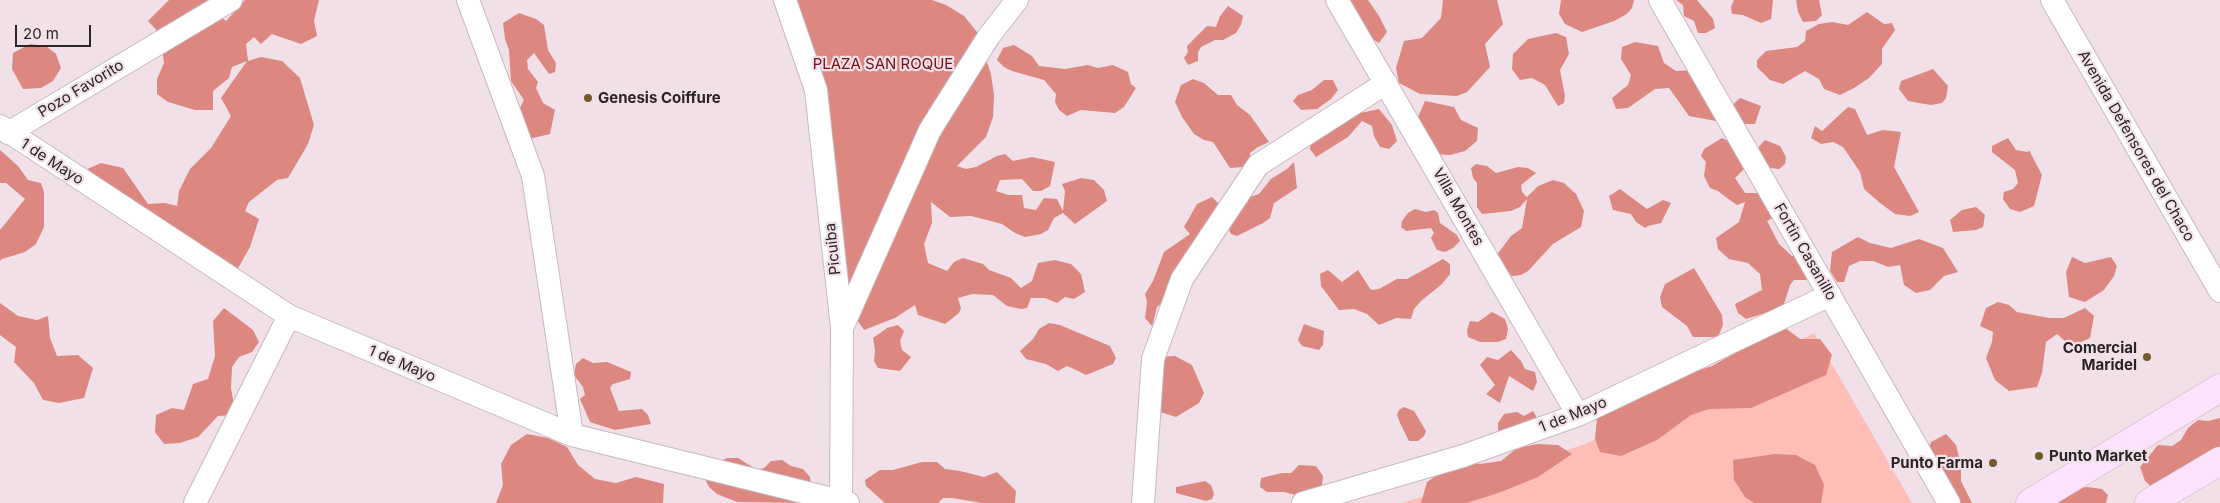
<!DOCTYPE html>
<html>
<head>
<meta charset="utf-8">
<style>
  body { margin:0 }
  #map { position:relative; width:2220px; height:503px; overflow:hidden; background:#f2e0e9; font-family:Inter,sans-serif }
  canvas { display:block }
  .scale { position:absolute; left:15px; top:25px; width:76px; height:22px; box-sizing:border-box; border:2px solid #2a2427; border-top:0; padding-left:6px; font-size:15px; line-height:18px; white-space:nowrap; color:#2a2427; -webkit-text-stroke:4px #f2e0e9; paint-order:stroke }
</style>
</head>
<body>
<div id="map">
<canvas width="2220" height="503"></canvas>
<div class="scale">20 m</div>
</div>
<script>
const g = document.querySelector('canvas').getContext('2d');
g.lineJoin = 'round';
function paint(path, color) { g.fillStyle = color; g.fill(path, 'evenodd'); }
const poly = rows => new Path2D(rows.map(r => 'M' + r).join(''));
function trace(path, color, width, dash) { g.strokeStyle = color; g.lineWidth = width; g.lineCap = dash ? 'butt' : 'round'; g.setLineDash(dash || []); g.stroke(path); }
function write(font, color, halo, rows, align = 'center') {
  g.font = font + ' Inter,sans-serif'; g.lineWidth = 4.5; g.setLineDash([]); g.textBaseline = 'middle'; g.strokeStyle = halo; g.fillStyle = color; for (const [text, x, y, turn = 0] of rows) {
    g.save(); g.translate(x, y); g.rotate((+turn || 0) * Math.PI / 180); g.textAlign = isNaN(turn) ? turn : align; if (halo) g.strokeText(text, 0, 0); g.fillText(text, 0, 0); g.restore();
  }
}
paint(poly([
  [1814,333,1912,503,1401,503,1476,481,1585,444,1696,393]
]), '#febdb6');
paint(poly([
  [169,0,207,0,208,7,226,21,245,0,319,0,314,21,317,36,301,44,272,34,261,44,254,37,246,44,248,61,261,57,282,61,300,78,314,125,308,144,288,178,277,180,249,202,245,211,259,219,250,247,232,279,226,275,200,271,178,244,85,170,101,163,123,168,148,204,165,203,177,206,179,191,190,169,211,148,231,116,221,98,247,61,232,67,229,78,213,91,213,110,195,110,168,102,157,94,157,79,164,63,160,34,148,21],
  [792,0,932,0,946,5,964,16,977,32,991,74,994,95,993,117,986,137,957,166,966,169,976,167,997,156,1005,154,1013,161,1032,157,1055,162,1050,186,1041,191,1033,191,1022,179,1000,180,996,191,1008,195,1022,195,1024,208,1036,210,1044,198,1057,199,1063,211,1065,191,1062,184,1081,178,1094,180,1104,190,1107,201,1075,224,1063,213,1054,218,1048,230,1041,234,1025,237,1015,233,1002,224,971,216,950,217,931,202,932,223,924,244,928,263,947,271,954,262,963,258,983,264,989,270,1011,278,1021,288,1032,281,1038,263,1055,260,1071,264,1081,274,1085,292,1074,299,1065,297,1057,303,1045,298,1031,298,1027,308,1021,309,1007,306,993,295,972,294,958,298,961,308,959,313,945,324,918,315,915,305,895,318,864,330,853,314,812,118],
  [1350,0,1368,0,1379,16,1387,32,1379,43,1360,32,1344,5],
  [1443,0,1497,0,1503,24,1485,44,1490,67,1467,92,1457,96,1420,94,1399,83,1396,68,1404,41,1422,38,1441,18],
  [1561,0,1634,0,1632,8,1627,14,1614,21,1582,32,1565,24,1559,14],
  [1676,0,1697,0,1713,19,1715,28,1706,33,1698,33,1694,21,1684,16,1683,5],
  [1734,0,1773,0,1771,19,1761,23,1743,15,1732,14,1731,7],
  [1796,0,1819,0,1822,15,1816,21,1803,22,1798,12],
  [1228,6,1243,16,1241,25,1236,33,1223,40,1215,40,1201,47,1198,52,1198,61,1188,65,1184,58,1188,52,1187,46,1207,26,1216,27,1220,16],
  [1867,12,1884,24,1892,23,1895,30,1882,49,1882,64,1869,78,1854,88,1840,95,1824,89,1819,79,1805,71,1783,84,1770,80,1757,67,1757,60,1766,51,1797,47,1805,41,1806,31,1819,24,1832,22,1848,25],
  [519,13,536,19,544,25,548,50,556,63,555,72,549,74,534,53,527,60,528,69,538,82,536,88,543,103,555,110,550,134,529,139,515,117,524,100,511,81,509,50,505,39,503,23],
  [1556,33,1566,37,1569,54,1560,70,1565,96,1564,103,1558,106,1545,85,1532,78,1520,80,1512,69,1513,54,1528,39],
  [1635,42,1658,46,1664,63,1676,71,1693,70,1721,117,1716,121,1689,116,1669,88,1655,89,1628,108,1616,109,1612,98,1628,85,1631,75,1621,59,1622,47],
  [30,44,46,46,56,54,61,68,53,81,41,88,23,89,12,69,13,53],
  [1014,45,1032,56,1039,66,1065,69,1088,65,1098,68,1113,65,1128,72,1131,84,1136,88,1124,107,1115,113,1081,110,1067,116,1059,110,1055,102,1056,94,1044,80,1012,71,1004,67,997,60,1003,48],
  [1933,69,1948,86,1946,98,1942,103,1931,105,1908,101,1899,89,1901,81],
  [1193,79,1204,83,1218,95,1231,95,1237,105,1250,115,1269,142,1258,147,1250,153,1250,159,1242,167,1230,168,1213,142,1204,140,1194,134,1182,117,1175,102,1181,85],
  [1324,80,1333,80,1338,90,1331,99,1317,109,1301,110,1293,101,1298,95,1312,90],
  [1740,98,1761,106,1755,124,1743,124,1725,112],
  [1425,101,1454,107,1461,120,1478,128,1477,141,1465,151,1450,155,1431,154,1421,136,1418,117],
  [1848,107,1855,109,1867,135,1883,130,1901,132,1894,167,1919,212,1910,216,1895,214,1880,203,1864,189,1860,172,1843,147,1833,142,1821,144,1811,138,1815,126,1822,131],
  [1379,109,1392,125,1397,141,1389,149,1380,147,1374,136,1372,126,1362,121,1348,137,1316,157,1310,149,1311,140,1321,133,1332,131,1351,115],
  [1722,138,1731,142,1745,168,1735,178,1745,193,1759,193,1778,215,1767,221,1779,244,1792,256,1800,256,1811,277,1806,280,1794,280,1790,285,1784,304,1772,311,1746,319,1738,313,1735,304,1762,290,1760,274,1748,263,1729,259,1718,249,1716,238,1739,222,1745,202,1737,205,1727,198,1718,191,1710,188,1704,176,1706,162,1701,156,1704,149],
  [2008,138,2016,150,2028,152,2029,150,2042,175,2034,206,2020,212,2010,209,2003,199,2004,192,2013,189,2018,183,2015,170,1992,152,1992,146],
  [1765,140,1780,146,1786,157,1785,164,1779,169,1762,167,1755,151],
  [0,150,18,166,28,180,41,183,44,192,44,227,36,244,25,252,2,259,0,261,0,230,25,199,6,183,0,183],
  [1294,162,1297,188,1274,203,1270,218,1263,223,1237,236,1231,234,1229,230,1238,209,1250,197,1259,194,1271,179,1287,169],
  [1476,164,1487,166,1496,173,1518,167,1528,168,1536,173,1521,185,1522,192,1527,197,1538,186,1553,180,1564,183,1576,194,1584,211,1581,227,1553,244,1528,271,1521,275,1512,276,1493,260,1511,236,1522,228,1527,199,1520,207,1511,211,1482,214,1477,207,1477,183,1473,178,1471,168],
  [1620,189,1647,209,1663,200,1671,203,1661,223,1648,226,1645,228,1636,222,1631,214,1613,210,1609,196],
  [1212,197,1220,205,1162,303,1157,307,1152,326,1145,318,1147,302,1145,294,1153,281,1164,252,1190,234,1184,227,1197,204],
  [1976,207,1985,215,1983,227,1976,230,1953,232,1950,220,1962,210],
  [1415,209,1426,212,1434,210,1438,213,1440,223,1457,235,1460,241,1453,248,1445,252,1437,250,1431,238,1434,233,1431,228,1406,231,1401,227,1402,221,1408,213],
  [1858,237,1870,243,1891,248,1919,239,1943,248,1958,272,1944,276,1930,290,1916,293,1904,285,1900,265,1888,267,1873,261,1860,261,1849,266,1844,282,1837,282,1830,271,1832,252],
  [2072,257,2085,263,2111,257,2117,266,2114,276,2104,290,2085,302,2069,297,2066,272],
  [1443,259,1450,264,1450,274,1442,284,1421,301,1414,309,1411,319,1396,318,1379,325,1367,314,1354,309,1339,310,1321,286,1320,274,1328,270,1342,282,1358,270,1371,290,1379,289,1397,279,1407,279],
  [1694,268,1722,315,1723,325,1718,337,1693,337,1687,326,1662,307,1660,297,1665,284],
  [1998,302,2009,305,2017,312,2049,318,2064,318,2085,308,2094,316,2090,338,2079,343,2066,342,2057,334,2046,342,2042,373,2037,387,2009,391,1995,380,1986,358,1992,342,1993,332,1980,326,1986,308],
  [0,303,18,316,37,320,48,316,50,338,57,356,78,355,93,368,84,398,59,403,43,400,34,383,14,362,16,347,0,335],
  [224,308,253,330,259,342,252,352,239,357,232,367,231,388,234,405,232,415,218,416,198,437,180,443,164,444,155,432,156,415,172,408,184,410,193,384,208,379,215,356,213,321],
  [1492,312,1505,319,1508,329,1506,339,1498,342,1480,342,1468,337,1467,330,1470,321,1478,322],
  [1049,323,1060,325,1110,346,1116,358,1113,364,1086,375,1072,368,1067,366,1058,371,1046,364,1026,359,1020,351,1033,339,1039,329],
  [1304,324,1324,331,1323,345,1319,350,1302,346,1298,340],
  [898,325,904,331,900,341,902,350,911,357,900,371,878,368,874,361,875,350,873,338,887,328],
  [1783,326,1800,339,1820,339,1832,355,1826,375,1751,408,1709,409,1691,415,1657,440,1621,456,1600,452,1595,439,1597,418,1650,386,1712,366],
  [1511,350,1521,361,1525,369,1535,372,1537,382,1533,391,1509,376,1500,403,1486,394,1495,385,1480,365,1487,357,1498,360],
  [1175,356,1192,365,1204,393,1199,403,1176,417,1160,412,1159,357],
  [583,358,593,363,607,362,631,372,630,379,613,384,610,388,619,411,642,409,648,415,651,424,615,430,590,422,580,399,585,395,583,387,574,375,576,364],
  [1404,407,1414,411,1426,431,1424,436,1418,441,1409,441,1400,423,1397,415,1399,410],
  [1533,411,1540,423,1504,438,1498,430,1498,423,1504,414,1517,412,1524,416],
  [2220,418,2220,477,2157,492,2145,481,2140,467,2158,445,2172,446,2181,440,2188,428,2198,420,2208,421],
  [527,434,548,438,567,447,578,465,595,479,616,483,636,477,664,484,663,503,496,503,503,485,501,464,511,445],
  [1946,434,1956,445,1961,465,1961,481,1972,503,1957,503,1927,455,1931,442],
  [1538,444,1558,445,1572,454,1538,477,1501,492,1467,503,1421,503,1427,482,1461,459,1480,464,1501,461,1517,448],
  [1775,454,1796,455,1815,465,1824,485,1821,503,1754,503,1745,497,1734,480,1733,460],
  [727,458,738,458,757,470,764,468,771,461,782,460,791,466,803,469,810,477,811,488,815,503,737,502,717,494,709,487,705,479,717,463],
  [922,462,937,462,945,469,960,471,984,477,997,472,1016,491,1015,503,982,503,952,498,943,498,938,503,885,503,866,486,865,480,880,470,893,470],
  [1299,465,1316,466,1323,476,1322,485,1318,492,1307,498,1284,492,1267,492,1260,487,1261,478,1282,473,1291,473],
  [1205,481,1211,485,1214,494,1212,499,1206,501,1176,493,1176,487],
  [2087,487,2102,489,2108,495,2106,503,2053,503,2070,489]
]), '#dc8780');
const street = poly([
  [468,0,533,176,572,435],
  [785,0,816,90,842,328,841,503],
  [1337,0,1578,415],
  [1660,0,1949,503],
  [2052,0,2220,291],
  [0,126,289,316,572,435,848,503],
  [8,133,231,0],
  [842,328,930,130,989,36,1017,0],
  [195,503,289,316],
  [1143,503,1153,359,1182,279,1258,165,1386,83],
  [1303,503,1463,456,1578,415,1830,295]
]);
const secondary = poly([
  [2030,503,2220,388],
  [2149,503,2220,461]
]);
trace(street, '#c9b7c0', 24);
trace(secondary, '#c9b7c0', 29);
trace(street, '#fff', 22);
trace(secondary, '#fde2fe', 28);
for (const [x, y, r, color] of [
  [588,98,5,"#715b2b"],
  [2147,357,5,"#715b2b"],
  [2039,456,5,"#715b2b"],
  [1993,463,5,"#715b2b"]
]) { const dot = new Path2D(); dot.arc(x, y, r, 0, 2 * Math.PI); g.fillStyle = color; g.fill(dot); trace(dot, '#f2e0e9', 2); }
write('15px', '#750f15', '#f2e0e9', [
  ["PLAZA SAN ROQUE",883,64]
]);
write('15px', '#2a2427', '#f2e0e9', [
  ["Pozo Favorito",81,89,-31],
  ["Avenida Defensores del Chaco",2136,146,60],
  ["1 de Mayo",52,162,33],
  ["Villa Montes",1458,207,60],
  ["Picuiba",833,249,-96],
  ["Fortin Casanillo",1805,252,60],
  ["1 de Mayo",402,364,23],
  ["1 de Mayo",1573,415,-22]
]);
write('bold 15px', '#2a2427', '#f2e0e9', [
  ["Genesis Coiffure",598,98],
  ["Comercial",2137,348,"right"],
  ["Maridel",2137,365,"right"],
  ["Punto Market",2049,456],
  ["Punto Farma",1983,463,"right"]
], 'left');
</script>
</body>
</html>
